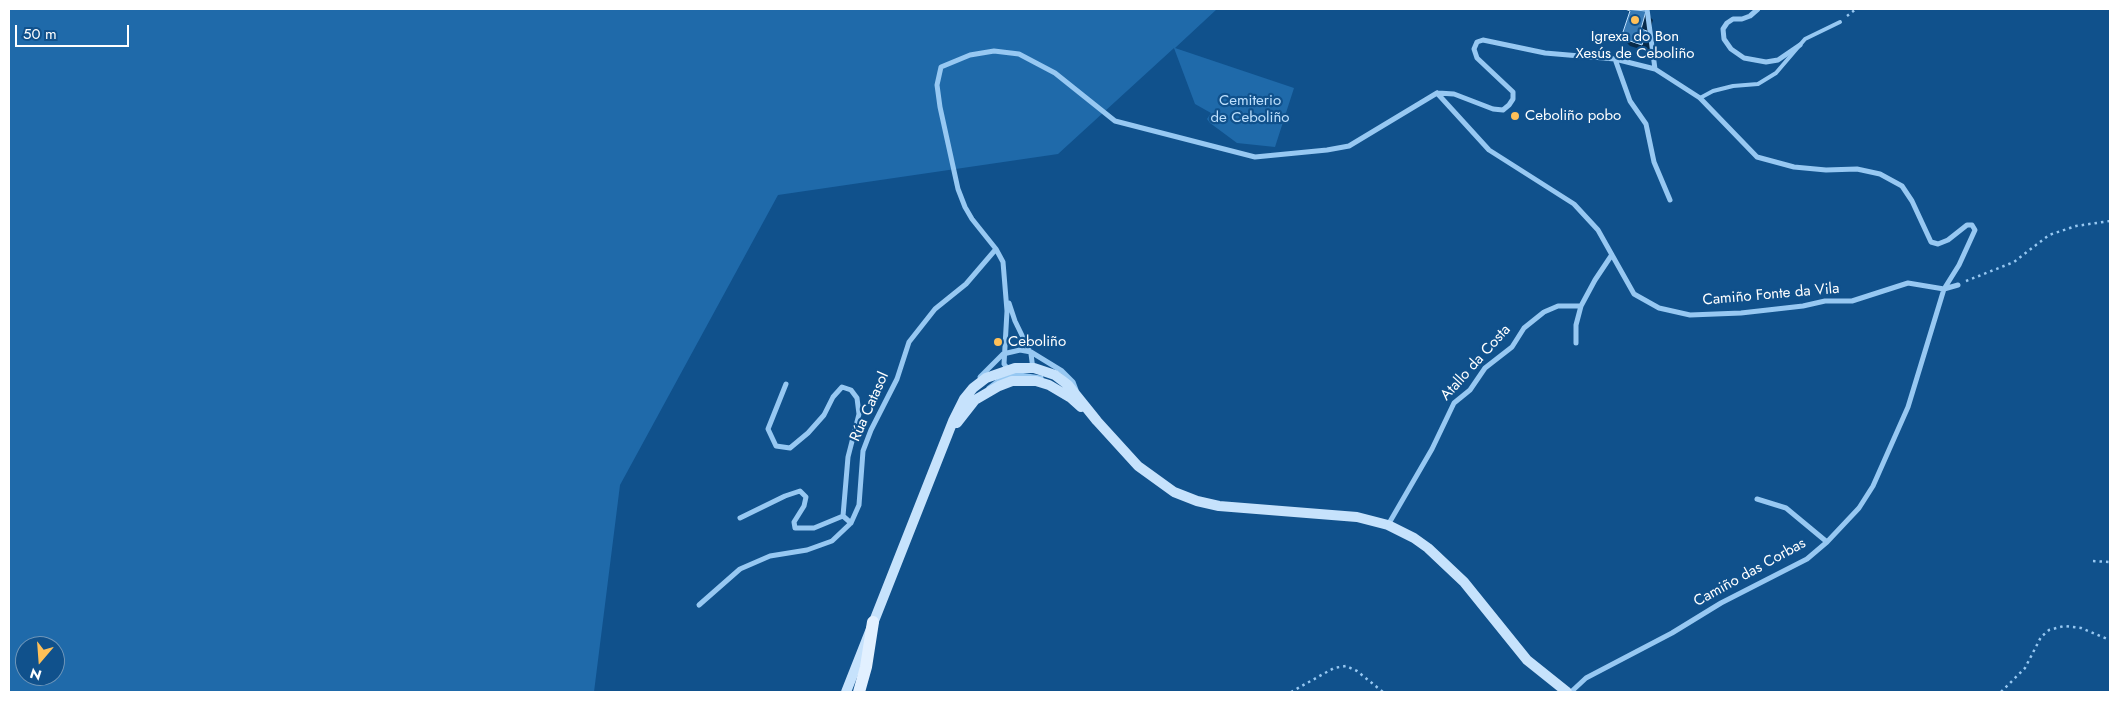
<!DOCTYPE html>
<html>
<head>
<meta charset="utf-8">
<style>
  body { margin:0 }
  #map { position:relative; width:2119px; height:701px; overflow:hidden; background:#10518c; font-family:Jost,sans-serif }
  canvas { display:block }
  .frame { position:absolute; inset:0; border:10px solid #fff; pointer-events:none }
  .north { position:absolute; left:15px; top:636px; width:50px; height:50px; box-sizing:border-box; background:#10518c; border:1px solid #7097ba; border-radius:50%; rotate:198deg; font-size:14px; font-weight:700; line-height:20px; text-align:center; color:#fff }
  .north::after { content:''; display:block; margin:auto; width:18px; height:22px; background:#ffc058; clip-path:polygon(50% 0,100% 100%,50% 72%,0 100%) }
  .scale { position:absolute; left:15px; top:25px; width:114px; height:22px; box-sizing:border-box; border:2px solid #fff; border-top:0; padding-left:6px; font-size:15px; line-height:18px; white-space:nowrap; color:#fff; -webkit-text-stroke:4px #10518c; paint-order:stroke }
</style>
</head>
<body>
<div id="map">
<canvas width="2119" height="701"></canvas>
<div class="frame"></div>
<div class="north">N</div>
<div class="scale">50 m</div>
</div>
<script>
const g = document.querySelector('canvas').getContext('2d');
g.lineJoin = 'round';
function paint(path, color) { g.fillStyle = color; g.fill(path, 'evenodd'); }
const poly = rows => new Path2D(rows.map(r => 'M' + r).join(''));
function trace(path, color, width, dash) { g.strokeStyle = color; g.lineWidth = width; g.lineCap = dash ? 'butt' : 'round'; g.setLineDash(dash || []); g.stroke(path); }
function write(font, color, halo, rows, align = 'center') {
  g.font = font + ' Jost,sans-serif'; g.lineWidth = 4.5; g.setLineDash([]); g.textBaseline = 'middle'; g.strokeStyle = halo; g.fillStyle = color; for (const [text, x, y, turn = 0] of rows) {
    g.save(); g.translate(x, y); g.rotate((+turn || 0) * Math.PI / 180); g.textAlign = isNaN(turn) ? turn : align; if (halo) g.strokeText(text, 0, 0); g.fillText(text, 0, 0); g.restore();
  }
}
paint(poly([
  [9,9,1217,9,1175,48,1294,88,1275,147,1237,143,1210,123,1207,119,1211,113,1195,104,1174,48,1058,154,778,195,620,485,594,692,9,692],
  [25,646,55,646,55,676,25,676]
]), '#1f6aaa');
paint(poly([
  [1626,9,1638,9,1645,12,1653,20,1649,34,1654,40,1650,52,1630,46,1622,38,1630,13]
]), '#0007');
const building = poly([
  [1625,9,1646,11,1641,29,1647,31,1642,45,1621,38,1630,11,1625,9]
]);
paint(building, '#387bb6');
trace(building, '#bee0fd', 1);
trace(poly([
  [1847,16,1856,9],
  [1966,281,2014,262,2049,235,2076,226,2110,221],
  [2093,561,2110,562],
  [1291,692,1334,668,1346,666,1357,671,1383,692],
  [2001,692,2025,668,2041,637,2049,630,2064,626,2081,628,2110,640]
]), '#97c8f2', 2.5, [2.5, 4]);
trace(poly([
  [1700,98,1713,91,1733,86,1758,84,1776,73,1805,39,1840,22]
]), '#97c8f2', 4);
trace(poly([
  [1758,9,1750,16,1742,19,1733,19,1727,23,1723,29,1724,39,1731,49,1744,58,1766,62,1778,60,1800,45],
  [1615,59,1630,101,1646,124,1654,162,1670,200],
  [1437,93,1489,150,1574,204,1598,230,1634,294,1659,308,1690,315,1741,313,1803,306,1825,301,1852,301,1908,283,1944,289,1958,285],
  [1438,93,1454,94,1493,109,1503,110,1509,105,1513,99,1513,92,1477,58,1474,49,1477,42,1483,40,1545,53,1615,59,1655,69,1647,9],
  [1009,303,1015,321,1031,354,1033,369],
  [1576,343,1576,325,1581,306,1595,280,1611,256],
  [980,377,1003,354,1020,350,1031,352,1062,371,1073,382,1076,390],
  [1041,378,1012,374,1004,364,1007,311,1003,262,996,249,972,219,965,207,958,189,940,107,937,85,941,67,970,55,994,51,1019,54,1055,73,1115,121,1255,157,1327,150,1349,146,1437,93],
  [786,384,768,429,776,446,790,448,808,433,824,415,833,397,842,387,851,390,857,398,859,414,848,457,843,516,851,523],
  [989,388,1001,379,1015,376],
  [1757,499,1786,508,1827,542],
  [740,518,785,496,800,491,806,497,804,506,794,522,795,528,814,528,843,516],
  [1388,525,1432,449,1454,403,1470,390,1485,368,1512,347,1524,328,1544,312,1558,306,1581,306],
  [699,605,740,569,770,556,807,550,832,541,851,523,859,505,863,451,871,430,897,379,909,342,935,309,966,284,996,249],
  [1571,692,1586,678,1672,633,1721,603,1807,559,1827,542,1859,508,1873,486,1908,407,1944,289,1959,265,1975,230,1972,225,1967,225,1948,240,1938,244,1931,242,1912,201,1902,186,1880,174,1857,169,1826,170,1794,167,1757,157,1700,98,1655,69]
]), '#97c8f2', 5);
trace(poly([
  [957,423,975,400,999,386,1012,381,1036,381,1049,385,1071,398,1081,407],
  [846,692,953,421,964,399,973,388,986,378,1015,368,1034,368,1055,375,1068,385,1097,421,1138,466,1174,492,1197,501,1219,506,1357,517,1388,525,1414,538,1428,548,1464,582,1527,660,1567,692]
]), '#c6e2fc', 10);
trace(poly([
  [859,692,866,667,873,622]
]), '#e2f0ff', 12);
for (const [x, y, r, color] of [
  [1635,20,5,"#ffc058"],
  [1515,116,5,"#ffc058"],
  [998,342,5,"#ffc058"]
]) { const dot = new Path2D(); dot.arc(x, y, r, 0, 2 * Math.PI); g.fillStyle = color; g.fill(dot); trace(dot, '#10518c', 2); }
write('15px', '#fff', '#10518c', [
  ["Igrexa do Bon",1635,37,"center"],
  ["Xesús de Ceboliño",1635,54,"center"],
  ["Ceboliño pobo",1525,116],
  ["Ceboliño",1008,342]
], 'left');
write('15px', '#bee0fd', '#10518c', [
  ["Cemiterio",1250,101],
  ["de Ceboliño",1250,118]
]);
write('15px', '#fff', '#10518c', [
  ["Camiño Fonte da Vila",1771,295,-5],
  ["Atallo da Costa",1476,363,-48],
  ["Rúa Catasol",870,407,-66],
  ["Camiño das Corbas",1750,573,-29]
]);
</script>
</body>
</html>
